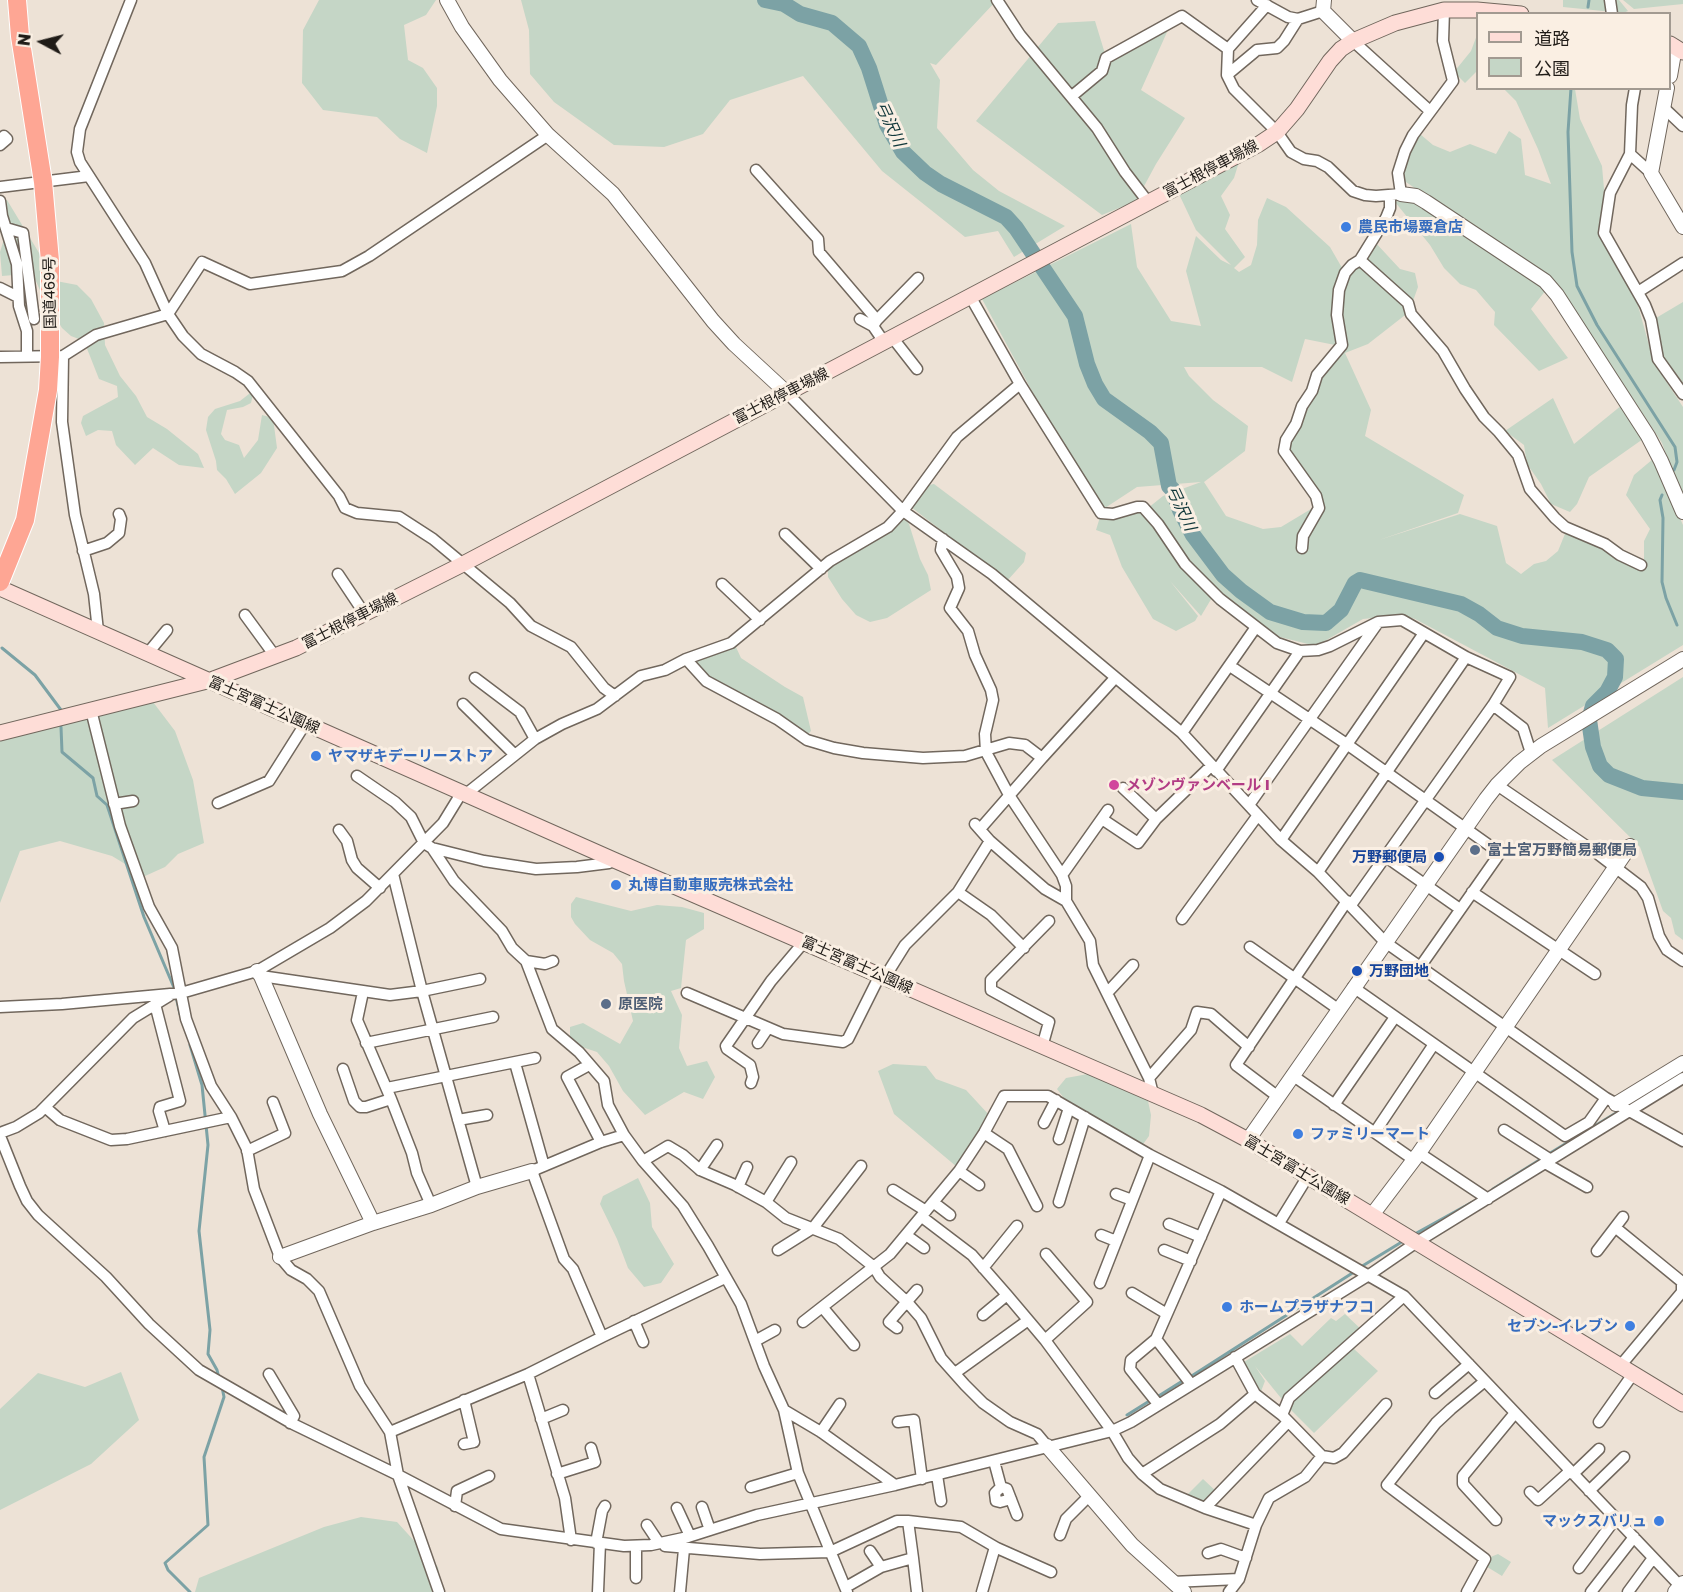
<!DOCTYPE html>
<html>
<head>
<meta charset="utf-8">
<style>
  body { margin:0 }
  #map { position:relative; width:1683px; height:1592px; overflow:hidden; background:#ede2d6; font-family:"Golos Text","Noto Sans JP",sans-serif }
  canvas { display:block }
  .legend { position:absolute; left:1476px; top:12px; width:195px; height:78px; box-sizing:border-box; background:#faefe3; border:2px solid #a29a91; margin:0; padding:8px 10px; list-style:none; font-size:18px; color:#1f1b17 }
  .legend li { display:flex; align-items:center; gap:12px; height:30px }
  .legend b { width:30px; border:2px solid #a29a91 }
  .north { position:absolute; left:12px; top:12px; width:60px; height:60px; -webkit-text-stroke:4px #faefe3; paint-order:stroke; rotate:277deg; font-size:16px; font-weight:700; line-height:24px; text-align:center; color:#1f1b17 }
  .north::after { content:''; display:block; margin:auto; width:21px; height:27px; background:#1f1b17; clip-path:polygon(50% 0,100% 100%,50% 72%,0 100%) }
</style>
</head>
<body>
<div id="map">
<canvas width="1683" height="1592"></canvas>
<ul class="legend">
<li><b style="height:8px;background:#feddd7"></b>道路</li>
<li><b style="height:16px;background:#c5d6c6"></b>公園</li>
</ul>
<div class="north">N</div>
</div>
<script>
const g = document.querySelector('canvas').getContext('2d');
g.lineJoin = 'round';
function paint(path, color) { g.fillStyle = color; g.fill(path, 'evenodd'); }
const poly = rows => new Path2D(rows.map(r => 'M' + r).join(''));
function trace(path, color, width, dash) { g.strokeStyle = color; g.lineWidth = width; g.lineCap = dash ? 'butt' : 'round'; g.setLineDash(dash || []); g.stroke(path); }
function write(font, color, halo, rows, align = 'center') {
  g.font = font + ' "Golos Text","Noto Sans JP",sans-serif'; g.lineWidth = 6; g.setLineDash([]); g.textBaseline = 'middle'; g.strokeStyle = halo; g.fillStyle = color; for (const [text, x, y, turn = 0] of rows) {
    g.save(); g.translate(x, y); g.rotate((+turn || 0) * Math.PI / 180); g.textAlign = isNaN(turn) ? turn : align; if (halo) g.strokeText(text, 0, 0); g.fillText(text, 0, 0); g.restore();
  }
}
paint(poly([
  [319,0,436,0,426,15,404,25,408,60,423,68,437,88,437,106,427,153,400,139,377,117,323,110,302,83,303,30],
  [521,0,997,0,936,65,930,63,940,80,937,128,973,170,999,191,1065,226,1014,257,998,231,965,237,882,171,803,76,730,100,703,134,664,147,614,145,554,102,530,74,529,30],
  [1563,0,1619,0,1628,11,1623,13,1563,7],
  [1623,0,1683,0,1683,4,1634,9],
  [1095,21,1106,57,1172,21,1141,90,1185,118,1156,164,1136,201,1102,215,976,121,1058,23],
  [1477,35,1477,73,1476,72,1465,83,1454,72,1471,51],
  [1504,89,1575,89,1580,119,1602,166,1604,189,1600,235,1637,302,1654,363,1683,407,1683,501,1662,443,1557,283,1531,263,1485,236,1403,180,1403,171,1406,161,1420,134,1433,145,1450,152,1470,144,1496,154,1509,131,1521,139,1525,175,1551,184,1538,149,1516,101],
  [1239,162,1234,178,1221,196,1230,215,1225,229,1245,257,1234,268,1239,272,1251,265,1257,245,1258,220,1267,198,1286,207,1330,247,1345,273,1374,241,1400,269,1415,273,1418,287,1409,312,1368,344,1345,353,1371,410,1365,436,1464,495,1458,513,1379,540,1460,514,1497,526,1506,563,1521,574,1534,564,1546,561,1558,551,1569,524,1644,560,1644,541,1650,529,1626,495,1634,475,1653,459,1683,525,1683,645,1548,728,1545,688,1415,619,1403,615,1363,619,1316,646,1276,636,1214,586,1181,551,1148,508,1163,496,1201,482,1137,487,1105,508,1046,417,982,299,1131,224,1137,267,1171,321,1201,326,1186,271,1196,236,1221,260,1231,265,1196,230,1178,192],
  [1337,323,1342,345,1300,412,1284,451,1321,503,1281,527,1263,529,1226,516,1204,482,1245,451,1248,426,1213,400,1189,376,1184,367,1262,367,1292,382,1305,339,1335,345],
  [1407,198,1481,244,1546,290,1531,309,1568,358,1539,371,1494,325,1495,312,1476,290,1460,284,1444,268,1430,245,1395,202],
  [7,200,56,281,77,285,91,299,104,323,105,345,120,376,136,396,147,417,167,429,198,454,204,468,179,465,153,448,135,465,116,445,112,431,98,430,86,436,81,423,83,416,118,397,117,386,99,379,84,341,71,336,62,328,43,297,35,279,26,274,2,276,0,252,4,239,4,221,0,202],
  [1683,302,1683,383,1663,356,1656,318],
  [254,390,251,403,243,407,227,410,221,434,225,440,239,445,244,458,258,440,262,415,273,418,277,448,261,473,235,494,226,479,217,470,216,461,206,430,208,417,215,409,240,401],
  [1553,398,1574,444,1622,405,1643,439,1589,477,1577,504,1570,512,1551,504,1541,484,1527,464,1524,445,1505,431],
  [934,484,1026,553,1024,562,1007,581,911,507,929,485],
  [1142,509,1213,596,1201,616,1170,581,1198,616,1195,621,1176,631,1153,619,1122,567,1110,535,1096,530,1100,517],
  [902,513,909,524,920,559,928,575,931,590,887,618,870,622,856,615,842,599,828,577,828,567],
  [735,645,741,658,785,687,803,697,811,731,806,736,706,676,693,661],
  [1683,677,1683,940,1675,934,1671,918,1663,911,1640,847,1552,760],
  [153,702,175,731,193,780,204,843,178,854,165,867,145,876,112,856,60,841,20,851,0,903,0,740],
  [576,897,631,911,657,905,682,907,704,913,704,929,686,940,681,988,671,991,682,1015,679,1048,687,1066,707,1061,715,1077,703,1099,684,1092,645,1115,623,1091,609,1066,597,1052,570,1043,570,1027,583,1023,620,1044,633,1021,624,981,622,964,613,953,590,940,575,924,571,917,571,904],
  [893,1064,926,1066,936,1079,966,1090,990,1116,957,1167,894,1114,878,1071],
  [1088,1074,1148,1101,1151,1115,1149,1136,1141,1147,1066,1101,1057,1089,1066,1078],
  [638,1178,650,1203,652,1227,674,1264,661,1283,644,1287,628,1268,617,1239,600,1204,603,1196],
  [1345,1314,1365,1333,1354,1349,1378,1371,1314,1433,1289,1408,1255,1366,1265,1381,1260,1394,1239,1365,1290,1334,1302,1346,1331,1318,1336,1321],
  [121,1372,139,1420,91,1464,0,1510,0,1409,38,1373,85,1387],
  [1203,1479,1219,1494,1205,1508,1183,1499],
  [361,1517,397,1522,438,1567,442,1592,195,1592,199,1578,324,1527],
  [1498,1554,1511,1562,1502,1576,1484,1565,1488,1558]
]), '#c5d6c6');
trace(poly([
  [1588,7,1589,0],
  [1571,88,1568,132,1572,252,1577,286,1597,325,1675,447,1677,462,1674,470],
  [1662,495,1660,500,1663,518,1662,582,1666,598,1677,625],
  [2,648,35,675,61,710],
  [61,727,62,752,93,778,97,796,107,805,144,917,175,990],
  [176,997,180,1014],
  [190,1045,202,1085,208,1145,199,1231,210,1330,208,1354,217,1370,219,1378],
  [1547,1155,1616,1113],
  [1493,1189,1541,1159],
  [1413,1235,1478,1199],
  [1359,1268,1405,1240],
  [1190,1377,1354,1272],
  [1157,1397,1184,1380],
  [1127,1415,1151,1400],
  [190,1592,168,1570,165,1563,208,1525,204,1457,224,1397,222,1387]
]), '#7ca2a5', 3);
trace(poly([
  [765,0,784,4,800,14,832,23,859,46,869,68,887,125,903,152,925,173,941,184,1006,217,1016,228,1075,316,1087,364,1095,384,1104,399,1150,432,1161,443,1169,486,1173,490,1180,510,1193,535,1223,575,1241,591,1270,612,1303,622,1326,623,1341,610,1355,583,1360,580,1461,604,1479,614,1497,628,1522,636,1582,642,1607,650,1616,659,1615,677,1607,692,1593,706,1589,720,1593,747,1600,766,1609,775,1642,788,1683,792]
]), '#7ca2a5', 16);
const minor = poly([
  [131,0,80,129,77,152,80,162,145,263,168,314,183,336,201,354,235,372,248,381,339,496,345,508,357,513,399,517,433,539,510,603,531,626,571,647,604,688,615,696],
  [997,0,1020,35,1097,128,1125,172,1148,202],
  [1257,0,1288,17,1298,19,1323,11],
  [1610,0,1612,14],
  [1267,5,1228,49,1227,75,1234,89,1277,132,1291,152,1304,159,1317,161,1328,167,1353,191,1365,195,1376,196,1401,194,1398,173,1405,151,1413,135,1453,81,1443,41,1444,10],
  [1353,41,1430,111],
  [1227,75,1257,50,1277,48,1284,41,1298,19],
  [1072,96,1102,71,1106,58,1182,16,1228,49],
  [1663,107,1683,126],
  [0,145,7,139,4,136],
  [1630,154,1632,105,1635,88],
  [756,170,818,239,819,252,877,320,873,326,884,342],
  [1651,173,1630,154,1610,193,1604,233,1645,305,1651,320,1658,359,1683,394],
  [0,187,89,176],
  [1390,196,1390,208,1386,218,1360,260,1408,303,1411,314,1443,351,1465,389,1484,417,1499,432,1518,455,1530,489,1555,518,1565,527,1605,544,1620,555,1641,565],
  [0,201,2,216,17,264,19,306,27,331,27,357],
  [6,228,23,233,34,319],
  [0,288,18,297],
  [1638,292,1683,263],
  [860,319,873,326],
  [877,320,918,278],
  [892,337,917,369],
  [63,356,62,422,75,515,94,594,98,631],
  [0,357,63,356,96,335,168,314,202,262,250,284,342,271,369,256,548,135],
  [1020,384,1101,513,1113,514,1137,507,1143,507,1158,524,1185,564,1220,599,1277,643,1300,651,1318,650,1330,646,1378,622,1402,620,1466,657,1510,677,1493,705,1351,905],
  [787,393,903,511,992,574,1182,733,1281,840,1318,872,1385,942,1606,1098,1683,1141],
  [785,534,821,569],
  [943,539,941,550,957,577,959,588,950,608,968,631,975,655,991,690,993,700,985,734,986,752,1009,795,1062,875,1066,886,1066,901,1090,941,1093,965,1149,1078,1153,1094],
  [1302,548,1303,536,1319,508,1316,496,1284,451,1286,440,1296,424,1302,406,1312,391,1317,375,1342,345,1337,315,1339,290,1345,273,1352,265,1360,260],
  [83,551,107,543,119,533,121,519,119,514],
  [338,574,364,613],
  [722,584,760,620],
  [245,615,275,656],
  [148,653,167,630],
  [686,659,706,681,777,719,807,740,834,748,863,753,923,758,965,756,1009,743,1025,745,1042,758,1115,678],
  [1230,666,1348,745,1500,853,1420,967],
  [475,678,520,712,535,739],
  [463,704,515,755],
  [1493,705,1523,728,1531,753],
  [91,710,120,826,149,907,172,948,186,1019,211,1086,231,1117,247,1149,254,1189,280,1257,291,1270,307,1279,319,1291,360,1386,390,1432,398,1475,439,1592],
  [1182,733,1256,627],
  [1216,771,1300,651],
  [357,776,395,802,411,817,424,843,432,848,454,881,502,931,512,948,526,961,545,964,553,961],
  [1497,785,1598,854,1641,887,1648,898,1659,936,1667,950,1683,961],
  [1123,788,1156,819],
  [466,794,535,739,562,724,597,709,641,676,665,670,686,659,731,643,830,561,888,527,903,511,957,437,1020,384,970,296],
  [218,803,269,781,305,724],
  [114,804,133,801],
  [1249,805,1377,624],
  [1102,819,1138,843,1156,819,1211,766],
  [975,824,990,841,1045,889,1066,901],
  [980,829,1042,758],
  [339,830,347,841,352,860,357,868,380,888],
  [1281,840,1424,633],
  [432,848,484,861,536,869,577,867,609,863,614,860],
  [1386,857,1460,909],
  [1318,872,1466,657],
  [393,874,422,991,477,1187],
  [1062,875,1108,810],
  [958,892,991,915,1024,948],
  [1472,892,1595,974],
  [1182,919,1258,815],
  [1250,947,1338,1009],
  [526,961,552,1029,579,1052,604,1081,608,1105,624,1135,643,1161,683,1206,708,1246,741,1304,764,1366,784,1410,821,1432,895,1485],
  [261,976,390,995,422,991,480,979],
  [885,977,905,945,958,892,990,841],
  [1353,987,1565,1136,1589,1122,1606,1098],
  [363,992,357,1020,391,1099,412,1153,417,1173,431,1205],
  [687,993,783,1034,843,1042,848,1039,880,975],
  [1107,993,1133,965],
  [155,1004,180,1101,160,1107,159,1111,165,1131],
  [0,1007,62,1004,181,993,257,971,330,928,366,901,443,823,462,792],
  [366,1043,493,1017],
  [758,1043,768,1028],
  [1042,1047,1049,1022,991,990,991,980,1049,921],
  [515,1063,544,1166],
  [589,1065,567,1077,601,1142],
  [343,1069,354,1101,360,1107,366,1107,391,1099],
  [1292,1075,1414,1160],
  [1149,1078,1191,1030,1197,1012,1211,1014,1249,1047],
  [751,1083,753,1077,750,1065,727,1049,726,1046,771,981,804,942],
  [387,1088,535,1058],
  [1277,1096,1236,1065,1347,901],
  [1334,1105,1395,1017],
  [45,1107,60,1120,111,1140,127,1139,231,1117],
  [458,1120,487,1115],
  [1044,1123,1056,1100],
  [1504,1130,1551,1160],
  [1375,1132,1434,1044],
  [0,1133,16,1127,39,1113,133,1018,169,996],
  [984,1133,1008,1149,1037,1206],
  [0,1136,20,1186,27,1201,38,1215,106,1277,149,1324,199,1370,293,1424,398,1475,501,1529,624,1546,651,1545,688,1537,757,1515,895,1485,1112,1431,1131,1422,1369,1275,1417,1242,1683,1078],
  [1059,1139,1069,1108],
  [247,1151,285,1133,273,1102],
  [1419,1153,1488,1199],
  [643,1161,668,1146,683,1155,700,1170,735,1185,766,1202,786,1218,839,1239,874,1267,880,1277,907,1302,921,1318,941,1358,965,1385,983,1403,1010,1422,1037,1434,1047,1446],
  [1545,1163,1587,1187],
  [700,1170,717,1145],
  [959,1171,979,1185],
  [738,1187,747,1167],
  [893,1190,926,1211],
  [1116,1194,1132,1200],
  [766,1202,791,1162],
  [933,1202,950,1215],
  [1059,1202,1085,1117],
  [922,1217,972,1255,1007,1295,1045,1340,1112,1431,1128,1458,1142,1474,1160,1489,1205,1508,1256,1525],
  [1279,1223,1308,1176],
  [1169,1224,1201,1237],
  [1616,1228,1682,1282,1682,1292,1621,1365],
  [906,1235,924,1248],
  [1101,1235,1116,1241],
  [778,1250,813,1228,861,1166],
  [1164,1250,1191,1261],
  [1597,1251,1623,1217],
  [983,1268,1017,1226],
  [1100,1283,1150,1155],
  [1132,1293,1167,1314],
  [823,1308,854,1345],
  [983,1315,1007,1295],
  [634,1321,643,1342],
  [803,1322,890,1254,959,1171,984,1133,1004,1096,1048,1096,1150,1155,1221,1191,1404,1296,1683,1589],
  [897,1328,889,1322,917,1290],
  [602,1337,725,1278],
  [1156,1339,1131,1360,1130,1369,1158,1404],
  [1045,1340,1087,1302,1046,1254],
  [755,1341,775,1330],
  [1235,1357,1255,1394,1282,1415,1322,1456],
  [955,1373,1027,1321],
  [269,1374,294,1416,290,1423],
  [528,1374,565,1498,571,1540],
  [1191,1384,1156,1339,1221,1191],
  [1435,1393,1469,1364],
  [464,1400,474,1442,464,1444],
  [784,1410,798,1473,847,1592],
  [1282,1415,1289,1398,1404,1296],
  [541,1419,563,1410],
  [898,1422,914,1420,922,1479],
  [1599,1422,1633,1374],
  [390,1432,528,1374,602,1337,573,1269,564,1259,532,1171,601,1142,624,1135],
  [821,1432,840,1404],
  [994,1461,1001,1487,1007,1489,1017,1515],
  [557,1474,595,1462,591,1448],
  [1142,1474,1220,1424,1255,1394],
  [1573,1474,1599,1449],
  [937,1475,941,1501],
  [751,1487,798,1473],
  [1001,1487,995,1493,996,1501,1000,1502,1011,1499],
  [1589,1491,1624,1457],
  [1530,1492,1538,1500,1570,1471],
  [455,1506,457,1491,489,1476],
  [702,1507,710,1530],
  [677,1508,690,1536],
  [1205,1508,1288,1422],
  [1496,1520,1463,1484,1463,1476,1515,1413],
  [647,1525,659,1543],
  [1060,1535,1066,1519,1090,1495],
  [596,1543,602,1511,605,1506],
  [665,1546,760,1554,830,1552,897,1521,908,1521,961,1527,997,1548,1051,1572],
  [870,1551,881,1567],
  [1208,1553,1221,1549,1246,1558],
  [913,1558,917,1592],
  [1579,1568,1616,1518],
  [636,1578,636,1546],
  [1172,1582,1239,1579,1256,1525,1269,1498,1305,1477,1322,1456,1334,1458,1343,1453,1386,1404],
  [846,1587,881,1567,913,1558,908,1521],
  [598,1592,600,1543],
  [680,1592,684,1549],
  [982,1592,995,1547],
  [1229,1592,1239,1579],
  [1467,1592,1485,1559,1387,1485,1436,1423,1451,1409,1485,1381],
  [1591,1592,1634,1537],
  [1628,1592,1653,1558]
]);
const tertiary = poly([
  [447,0,462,27,500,80,548,135,613,194,713,321,734,344,787,393],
  [1324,0,1323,11,1353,41],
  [1670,76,1675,47],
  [1667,88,1651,173,1683,227],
  [1401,194,1416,196,1426,202,1545,281,1557,295,1648,436,1661,461,1683,512],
  [257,971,261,976,320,1114,373,1223],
  [1616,1104,1683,1063],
  [1248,1140,1486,799,1497,785,1519,763,1541,746,1683,659],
  [1372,1215,1419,1153,1630,846],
  [280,1257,373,1223,431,1205,477,1187,532,1171],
  [1047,1446,1132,1545,1184,1592],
  [1675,1592,1683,1583]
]);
const secondary = poly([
  [1670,44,1683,52],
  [0,588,614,860,1201,1115,1248,1140,1683,1404],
  [0,733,211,680,296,648,463,564,1259,144,1277,132,1297,109,1330,61,1341,49,1353,41,1395,23,1444,10,1477,10,1521,14]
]);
const trunk = poly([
  [0,582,25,520,48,390,50,357,50,261,43,182,20,36,17,0]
]);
trace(minor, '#71675d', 13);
trace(tertiary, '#71675d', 16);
trace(secondary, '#71675d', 17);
trace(trunk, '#fff', 20);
trace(minor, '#fff', 10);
trace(tertiary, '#fff', 14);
trace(secondary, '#feddd7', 15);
trace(trunk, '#fea694', 18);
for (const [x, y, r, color] of [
  [1346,227,6,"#3f7fe0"],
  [316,756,6,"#3f7fe0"],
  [1114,785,6,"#d1479c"],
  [1475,850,6,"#5c6f8a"],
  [1439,857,6,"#1a4fb4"],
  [616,885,6,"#3f7fe0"],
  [1357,971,6,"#1a4fb4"],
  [606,1004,6,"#5c6f8a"],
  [1298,1134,6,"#3f7fe0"],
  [1227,1307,6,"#3f7fe0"],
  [1630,1326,6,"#3f7fe0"],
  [1659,1521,6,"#3f7fe0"]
]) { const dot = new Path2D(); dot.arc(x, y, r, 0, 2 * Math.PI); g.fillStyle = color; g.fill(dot); trace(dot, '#faefe3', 2); }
write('15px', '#1f1b17', '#faefe3', [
  ["富士根停車場線",1211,169,-28],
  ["国道469号",50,293,-91],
  ["富士根停車場線",781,396,-27],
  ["富士根停車場線",350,621,-27],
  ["富士宮富士公園線",264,705,24],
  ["富士宮富士公園線",857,965,24],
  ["富士宮富士公園線",1297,1170,31]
]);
write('bold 15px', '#366cbe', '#faefe3', [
  ["農民市場粟倉店",1358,227],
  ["ヤマザキデーリーストア",328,756],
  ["丸博自動車販売株式会社",628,885],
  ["ファミリーマート",1310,1134],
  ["ホームプラザナフコ",1239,1307],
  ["セブン-イレブン",1618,1326,"right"],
  ["マックスバリュ",1647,1521,"right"]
], 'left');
write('bold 15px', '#b23c85', '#faefe3', [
  ["メゾンヴァンベール I",1126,785]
], 'left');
write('bold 15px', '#4e5e75', '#faefe3', [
  ["富士宮万野簡易郵便局",1487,850],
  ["原医院",618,1004]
], 'left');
write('bold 15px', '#164399', '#faefe3', [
  ["万野郵便局",1427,857],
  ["万野団地",1369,971,"left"]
], 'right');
write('italic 16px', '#11383b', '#faefe3', [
  ["弓沢川",890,124,65],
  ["弓沢川",1181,508,65]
]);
</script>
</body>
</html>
